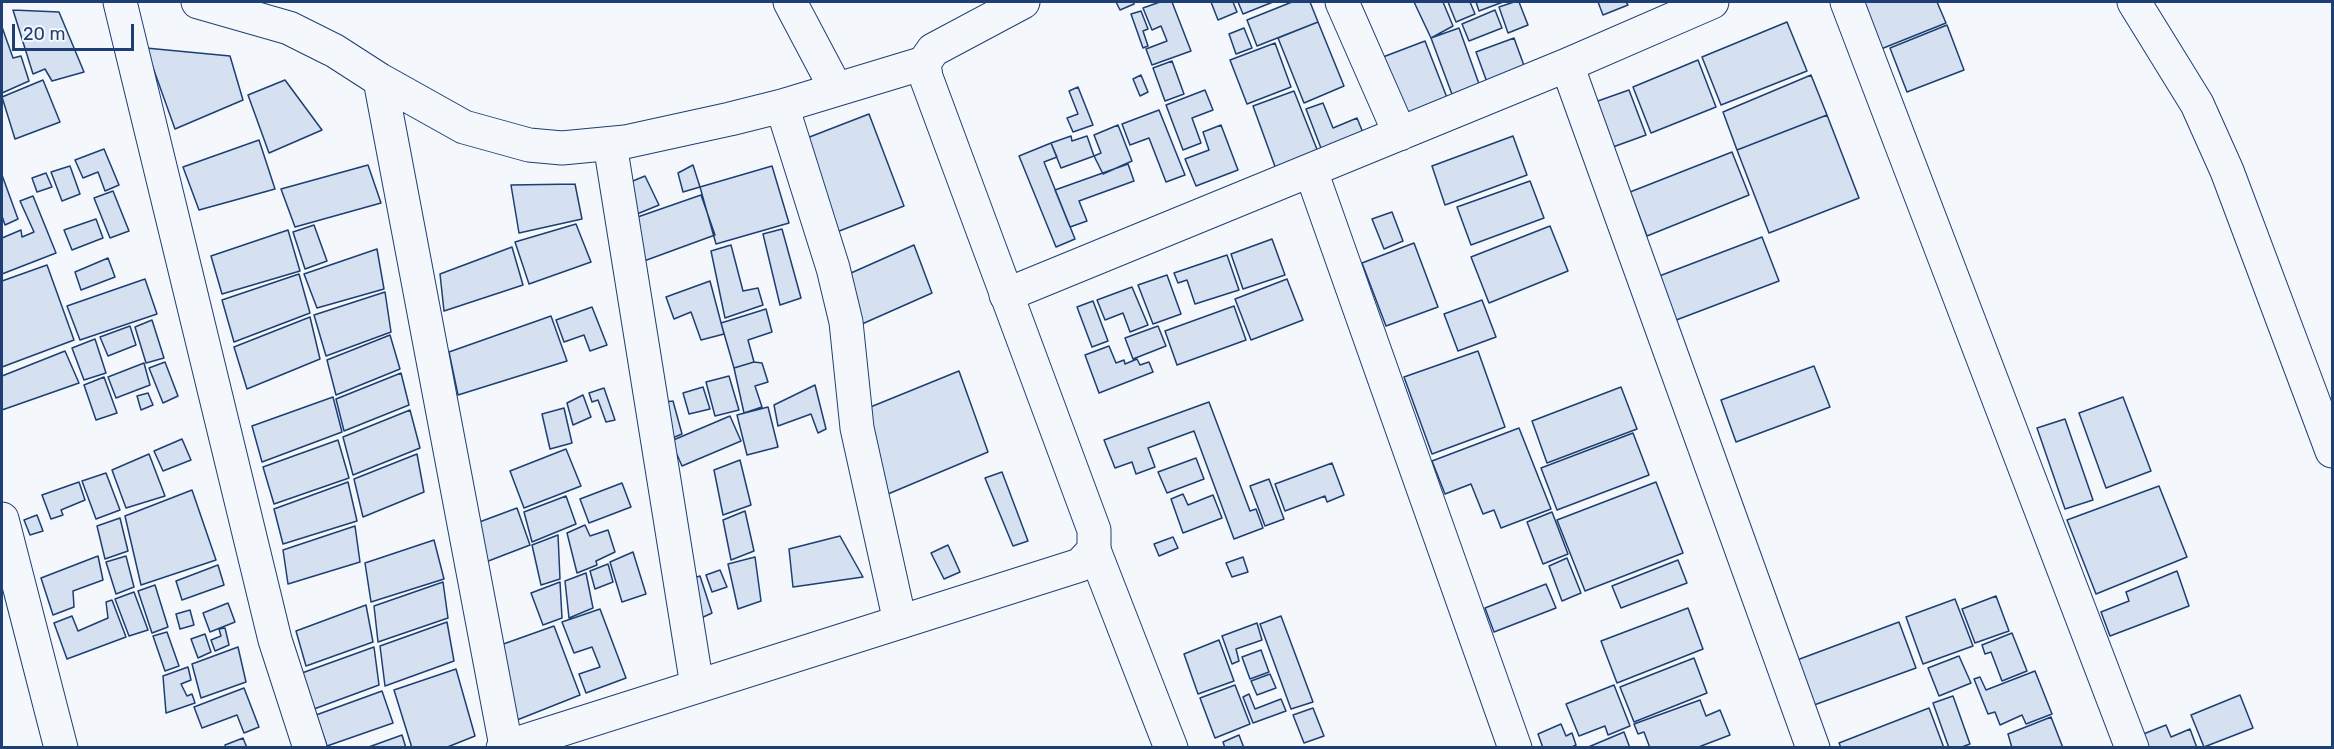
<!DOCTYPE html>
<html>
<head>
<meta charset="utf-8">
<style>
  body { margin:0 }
  #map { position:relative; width:2334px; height:749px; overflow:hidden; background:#f4f7fb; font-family:Rubik,sans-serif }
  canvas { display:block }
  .frame { position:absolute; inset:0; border:3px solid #1d3f73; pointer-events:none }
  .scale { position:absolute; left:12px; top:24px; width:122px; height:27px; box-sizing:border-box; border:3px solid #1d3f73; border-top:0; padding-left:8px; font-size:18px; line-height:21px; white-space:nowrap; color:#1d3f73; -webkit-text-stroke:4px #f4f7fb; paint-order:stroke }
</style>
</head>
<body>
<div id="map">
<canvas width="2334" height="749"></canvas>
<div class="frame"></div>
<div class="scale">20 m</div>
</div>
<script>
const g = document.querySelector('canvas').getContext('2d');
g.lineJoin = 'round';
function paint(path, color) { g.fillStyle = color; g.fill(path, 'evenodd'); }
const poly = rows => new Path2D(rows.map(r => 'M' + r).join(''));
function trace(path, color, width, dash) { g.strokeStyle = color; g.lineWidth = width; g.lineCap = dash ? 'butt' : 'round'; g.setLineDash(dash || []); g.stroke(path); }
const building = poly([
  [1116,2,1134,2,1134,4,1120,10,1116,2],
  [1160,2,1172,2,1191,51,1152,65,1146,49,1167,41,1161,26,1152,30,1143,8,1160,2],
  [1211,2,1233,2,1237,12,1218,20,1211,2],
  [1238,2,1273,2,1243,14,1238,2],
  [1292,2,1310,2,1318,22,1257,46,1247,20,1292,2],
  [1414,2,1443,2,1453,26,1431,38,1414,2],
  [1448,2,1470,2,1475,14,1456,22,1448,2],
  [1476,2,1503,2,1479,11,1476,2],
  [1514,2,1519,2,1528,25,1508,33,1499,7,1514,2],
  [1598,2,1626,2,1628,5,1603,15,1598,2],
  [1857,2,1937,2,1946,23,1876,51,1857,2],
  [13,10,59,12,84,72,52,81,45,69,33,74,13,10],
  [1495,10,1502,28,1469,41,1462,24,1495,10],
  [1141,11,1148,29,1143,31,1148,46,1143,48,1131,14,1141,11],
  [1318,22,1344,86,1304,103,1278,38,1318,22],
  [1787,22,1807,71,1721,105,1702,57,1787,22],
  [1947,25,1964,70,1907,92,1890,48,1947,25],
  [2,27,13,58,21,56,29,81,2,93,2,27],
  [1244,28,1252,48,1236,54,1229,34,1244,28],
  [1459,28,1483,95,1456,105,1431,38,1459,28],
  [1514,38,1526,71,1488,85,1476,52,1514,38],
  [1425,41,1451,108,1410,124,1383,57,1425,41],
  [1275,43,1291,87,1247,104,1230,60,1275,43],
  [146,48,230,56,243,100,175,129,146,48],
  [1698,60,1716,107,1651,133,1633,87,1698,60],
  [1172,61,1184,94,1165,101,1153,68,1172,61],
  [1141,75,1148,92,1140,96,1133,79,1141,75],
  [1811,75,1827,115,1737,150,1723,112,1811,75],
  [43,80,60,122,15,139,2,97,43,80],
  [285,80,322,130,269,153,248,95,285,80],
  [1078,87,1093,125,1073,132,1067,118,1078,114,1069,91,1078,87],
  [1205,90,1213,110,1192,118,1201,143,1183,150,1166,105,1205,90],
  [1629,90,1646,135,1613,147,1595,102,1629,90],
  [1294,91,1320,157,1277,172,1253,106,1294,91],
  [1323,103,1333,128,1357,118,1366,140,1324,156,1306,109,1323,103],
  [1159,110,1185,175,1166,182,1149,138,1130,145,1122,124,1159,110],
  [869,114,904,206,829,235,794,143,869,114],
  [1827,115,1859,198,1769,233,1737,150,1827,115],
  [1118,125,1132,161,1103,174,1094,156,1101,153,1094,135,1118,125],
  [1221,125,1238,170,1196,186,1185,159,1209,150,1203,132,1221,125],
  [1071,136,1072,141,1087,136,1094,156,1061,168,1051,143,1071,136],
  [1513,136,1527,175,1445,205,1432,166,1513,136],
  [259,140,275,189,199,210,183,167,259,140],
  [1051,143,1057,157,1044,162,1075,239,1056,247,1019,156,1051,143],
  [104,149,119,185,105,191,98,172,83,178,75,160,104,149],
  [1732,152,1749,195,1647,236,1630,192,1732,152],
  [1128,164,1134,181,1079,201,1087,221,1070,227,1055,190,1128,164],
  [368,165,381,203,295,227,281,189,368,165],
  [693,165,700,187,683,192,678,173,693,165],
  [70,166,80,194,62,201,51,172,70,166],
  [772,166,789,223,716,244,700,187,772,166],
  [46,173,52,187,37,192,32,178,46,173],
  [2,175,18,219,5,225,2,216,2,175],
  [645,176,659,205,637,214,628,183,645,176],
  [1530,181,1544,218,1471,245,1457,207,1530,181],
  [575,184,582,219,519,233,511,185,575,184],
  [113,191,129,231,110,238,94,198,113,191],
  [701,195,715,235,644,261,629,220,701,195],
  [33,196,56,253,2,274,2,238,21,230,22,237,34,232,20,201,33,196],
  [1392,212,1403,241,1384,249,1372,219,1392,212],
  [96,219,103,238,72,250,64,230,96,219],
  [576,224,591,262,529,284,515,242,576,224],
  [314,225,327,261,305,269,293,232,314,225],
  [1550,226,1568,271,1489,303,1471,257,1550,226],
  [782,229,801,298,780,305,763,234,782,229],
  [288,230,300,271,222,294,211,256,288,230],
  [1762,237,1779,281,1671,322,1654,278,1762,237],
  [1272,239,1285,275,1243,289,1231,254,1272,239],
  [1414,243,1438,307,1386,326,1362,263,1414,243],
  [731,245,743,291,758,288,763,305,725,318,711,251,731,245],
  [914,245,932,293,853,328,842,277,914,245],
  [512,247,523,285,444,311,440,274,512,247],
  [377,249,384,289,317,308,304,274,377,249],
  [1227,255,1239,290,1195,304,1187,280,1178,283,1174,273,1227,255],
  [108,258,115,277,81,290,75,272,108,258],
  [47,265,74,340,2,367,2,281,47,265],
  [299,274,310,313,234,342,222,300,299,274],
  [1167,275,1181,314,1153,324,1138,285,1167,275],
  [145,279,157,314,80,340,67,306,145,279],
  [1287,279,1303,320,1251,340,1235,299,1287,279],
  [710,281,724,334,701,340,691,312,674,319,666,297,710,281],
  [1132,287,1148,325,1130,332,1123,313,1105,320,1097,300,1132,287],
  [385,292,391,332,326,356,314,315,385,292],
  [1482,300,1496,337,1458,351,1444,314,1482,300],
  [1093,301,1108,341,1092,347,1077,307,1093,301],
  [1234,306,1246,340,1177,365,1165,331,1234,306],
  [592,307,607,345,590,351,584,335,564,342,556,320,592,307],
  [766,309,772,332,748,340,754,362,734,368,721,323,766,309],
  [551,316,567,361,458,395,449,352,551,316],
  [310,317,320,359,247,389,234,347,310,317],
  [152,320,164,358,146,363,135,327,152,320],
  [130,326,136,345,108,356,100,337,130,326],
  [1158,326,1166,346,1133,359,1125,338,1158,326],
  [390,335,400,369,336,395,327,360,390,335],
  [95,339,106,373,84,380,72,348,95,339],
  [1109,346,1116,363,1124,360,1125,364,1137,359,1140,365,1149,362,1153,372,1099,393,1085,355,1109,346],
  [65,351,79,383,2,410,2,376,65,351],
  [1478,351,1505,427,1432,454,1404,377,1478,351],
  [165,362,178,396,163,403,149,368,165,362],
  [754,362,762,363,768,382,755,386,762,407,744,413,734,368,754,362],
  [144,363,150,385,116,398,108,377,144,363],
  [1814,366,1830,407,1736,442,1721,400,1814,366],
  [959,371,988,452,888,494,868,408,959,371],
  [401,373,409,405,344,431,336,399,401,373],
  [729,376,739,410,715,416,706,382,729,376],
  [104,377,117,413,96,420,84,385,104,377],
  [815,385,826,429,818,433,811,414,778,426,774,405,815,385],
  [703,387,710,409,689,414,683,393,703,387],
  [1621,387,1637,429,1547,463,1532,421,1621,387],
  [604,388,615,420,606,422,598,400,592,402,589,393,604,388],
  [148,393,153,405,141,410,137,396,148,393],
  [583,395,591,417,573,425,567,403,583,395],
  [333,397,342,432,262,462,252,426,333,397],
  [2123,397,2151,471,2106,488,2079,413,2123,397],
  [673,401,682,434,665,441,657,403,673,401],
  [1209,402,1250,511,1256,509,1263,528,1234,539,1194,431,1148,448,1155,467,1136,474,1132,462,1115,468,1104,440,1209,402],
  [768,407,778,447,747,455,737,415,768,407],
  [564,408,572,443,550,449,542,414,564,408],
  [410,410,420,448,353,475,343,437,410,410],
  [730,416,741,441,682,466,671,441,730,416],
  [2065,419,2093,500,2065,509,2037,428,2065,419],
  [1519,428,1551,509,1501,528,1494,510,1483,514,1471,484,1445,494,1432,461,1519,428],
  [1633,433,1649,475,1557,510,1541,468,1633,433],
  [182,439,191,460,163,471,154,451,182,439],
  [338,440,349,478,274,504,263,467,338,440],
  [566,449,581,486,524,508,510,471,566,449],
  [149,454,165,496,126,508,112,470,149,454],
  [417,454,424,492,363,517,354,479,417,454],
  [1196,458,1204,479,1167,493,1158,472,1196,458],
  [740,460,751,505,723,515,714,470,740,460],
  [1332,463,1344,495,1327,502,1325,496,1285,511,1275,484,1332,463],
  [1002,472,1028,541,1013,546,985,478,1002,472],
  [106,473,120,510,96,519,82,481,106,473],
  [1269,479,1284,519,1265,526,1250,486,1269,479],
  [79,482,85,500,61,510,63,515,51,519,42,495,79,482],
  [348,482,357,521,283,544,274,509,348,482],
  [1656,482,1683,553,1585,591,1557,520,1656,482],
  [622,483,631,507,589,523,580,499,622,483],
  [2159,486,2187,557,2096,594,2067,520,2159,486],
  [192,490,216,560,141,585,125,516,192,490],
  [1183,494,1188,505,1213,495,1222,518,1183,533,1171,499,1183,494],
  [566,496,576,524,532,542,524,512,566,496],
  [517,508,530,545,478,565,474,524,517,508],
  [745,511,754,551,731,560,723,520,745,511],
  [1552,512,1568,554,1543,564,1527,522,1552,512],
  [37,515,43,531,30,535,24,520,37,515],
  [120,518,128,551,105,559,97,526,120,518],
  [585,525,590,536,608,530,615,552,596,561,597,565,577,573,567,533,585,525],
  [355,526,360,562,288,584,283,550,355,526],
  [558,535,560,579,541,585,532,545,558,535],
  [840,536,863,577,793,587,789,549,840,536],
  [1173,537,1178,548,1159,556,1154,544,1173,537],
  [434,540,444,579,371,602,365,563,434,540],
  [948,545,960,572,944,579,931,553,948,545],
  [633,552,646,594,622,602,610,562,633,552],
  [98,556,103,580,73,591,74,607,53,615,41,578,98,556],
  [126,556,134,587,116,594,106,562,126,556],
  [755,557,761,601,738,609,728,564,755,557],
  [1243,557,1248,572,1232,577,1226,563,1243,557],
  [1567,558,1581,593,1562,601,1549,566,1567,558],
  [1678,560,1687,583,1621,608,1612,586,1678,560],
  [608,564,613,582,595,589,590,571,608,564],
  [218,565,224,585,182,600,176,581,218,565],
  [720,570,727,587,712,592,706,575,720,570],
  [2177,571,2189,606,2110,636,2101,612,2129,601,2126,592,2177,571],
  [586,573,593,608,569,618,565,581,586,573],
  [700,576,712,613,699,619,688,580,700,576],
  [443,582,448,618,378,642,374,606,443,582],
  [560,582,562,618,543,625,531,593,560,582],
  [1546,584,1556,608,1494,632,1485,608,1546,584],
  [155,585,168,627,152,633,138,591,155,585],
  [134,592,148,630,129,636,115,599,134,592],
  [1996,596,2009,631,1975,643,1962,609,1996,596],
  [1955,599,1973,646,1923,664,1906,617,1955,599],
  [112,600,126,637,67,659,54,623,72,616,78,631,108,618,106,602,112,600],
  [228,603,235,622,210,632,203,613,228,603],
  [366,605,373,642,306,666,296,631,366,605],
  [1688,608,1703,649,1617,683,1601,641,1688,608],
  [600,609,626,678,586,693,579,674,600,667,592,647,574,653,562,622,600,609],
  [190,610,194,625,180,629,176,614,190,610],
  [1281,616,1313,702,1291,709,1260,624,1281,616],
  [447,622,454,661,385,686,380,646,447,622],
  [1899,622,1916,668,1814,705,1797,660,1899,622],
  [1257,623,1262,640,1236,649,1239,661,1232,664,1222,636,1257,623],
  [554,626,580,695,512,722,495,647,554,626],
  [225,628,229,645,215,651,211,640,221,636,219,629,225,628],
  [167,632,179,666,165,671,153,636,167,632],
  [2012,633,2027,671,2002,681,1991,652,1985,654,1982,645,2012,633],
  [205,634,211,652,198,658,191,639,205,634],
  [1219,640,1234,681,1198,694,1184,654,1219,640],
  [238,647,246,682,201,698,192,664,238,647],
  [374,647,379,685,314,709,302,673,374,647],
  [1261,650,1269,672,1250,679,1242,657,1261,650],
  [1959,656,1971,683,1939,696,1928,668,1959,656],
  [1694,658,1707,693,1634,722,1620,687,1694,658],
  [188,667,191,680,181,684,187,696,192,694,195,703,166,713,163,676,188,667],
  [456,669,475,736,445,748,412,748,394,690,456,669],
  [2035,671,2052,714,2026,724,2022,715,2000,725,1995,712,1988,714,1974,679,1980,677,1986,690,2035,671],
  [1270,674,1276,688,1257,695,1251,681,1270,674],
  [1235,685,1250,724,1215,738,1200,698,1235,685],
  [1614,685,1630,726,1608,735,1605,726,1579,736,1566,704,1614,685],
  [244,688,259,727,244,733,237,715,202,728,194,707,244,688],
  [382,691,393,723,327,746,316,715,382,691],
  [1249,694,1255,709,1281,699,1286,711,1253,723,1243,697,1249,694],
  [2240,695,2253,728,2204,747,2191,715,2240,695],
  [1953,696,1970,744,1959,748,1949,748,1933,703,1953,696],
  [1700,700,1706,716,1720,710,1730,735,1696,748,1650,748,1644,732,1638,734,1634,724,1700,700],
  [1313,708,1324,736,1304,743,1293,715,1313,708],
  [1929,708,1944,748,1841,748,1839,743,1929,708],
  [2051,717,2063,748,2012,748,2008,734,2051,717],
  [1561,724,1566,736,1572,733,1576,745,1570,748,1543,748,1538,734,1561,724],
  [2166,725,2171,737,2190,729,2197,748,2140,748,2136,737,2166,725],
  [1624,732,1630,748,1586,748,1624,732],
  [402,735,406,748,366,748,402,735],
  [1239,735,1244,748,1225,748,1223,742,1239,735],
  [243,738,247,748,226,748,225,745,243,738]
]);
paint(building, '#d5e0f0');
trace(building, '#1d3f73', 1.5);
const minor = poly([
  [120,2,275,640,310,748],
  [198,2,289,28,335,51,380,80,464,127,529,145,562,148,625,142,730,119,782,106,924,63],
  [790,2,836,89],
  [1342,2,1400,134],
  [1847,2,2132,748],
  [2134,2,2197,104,2227,171,2332,451],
  [1567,65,1813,748],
  [380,80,506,746],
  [782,106,833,268,846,322,857,428,900,622],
  [610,144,697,686],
  [1311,171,1515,748],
  [1006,295,1567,65,1712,2],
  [2,519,61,748],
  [1094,550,1171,748]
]);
const tertiary = poly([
  [503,748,1080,565,1094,550,1094,530,926,77,924,63,933,50,1023,2]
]);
trace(minor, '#1d3f73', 35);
trace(tertiary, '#1d3f73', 35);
trace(minor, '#f4f7fb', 33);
trace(tertiary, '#f4f7fb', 33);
</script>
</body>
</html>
